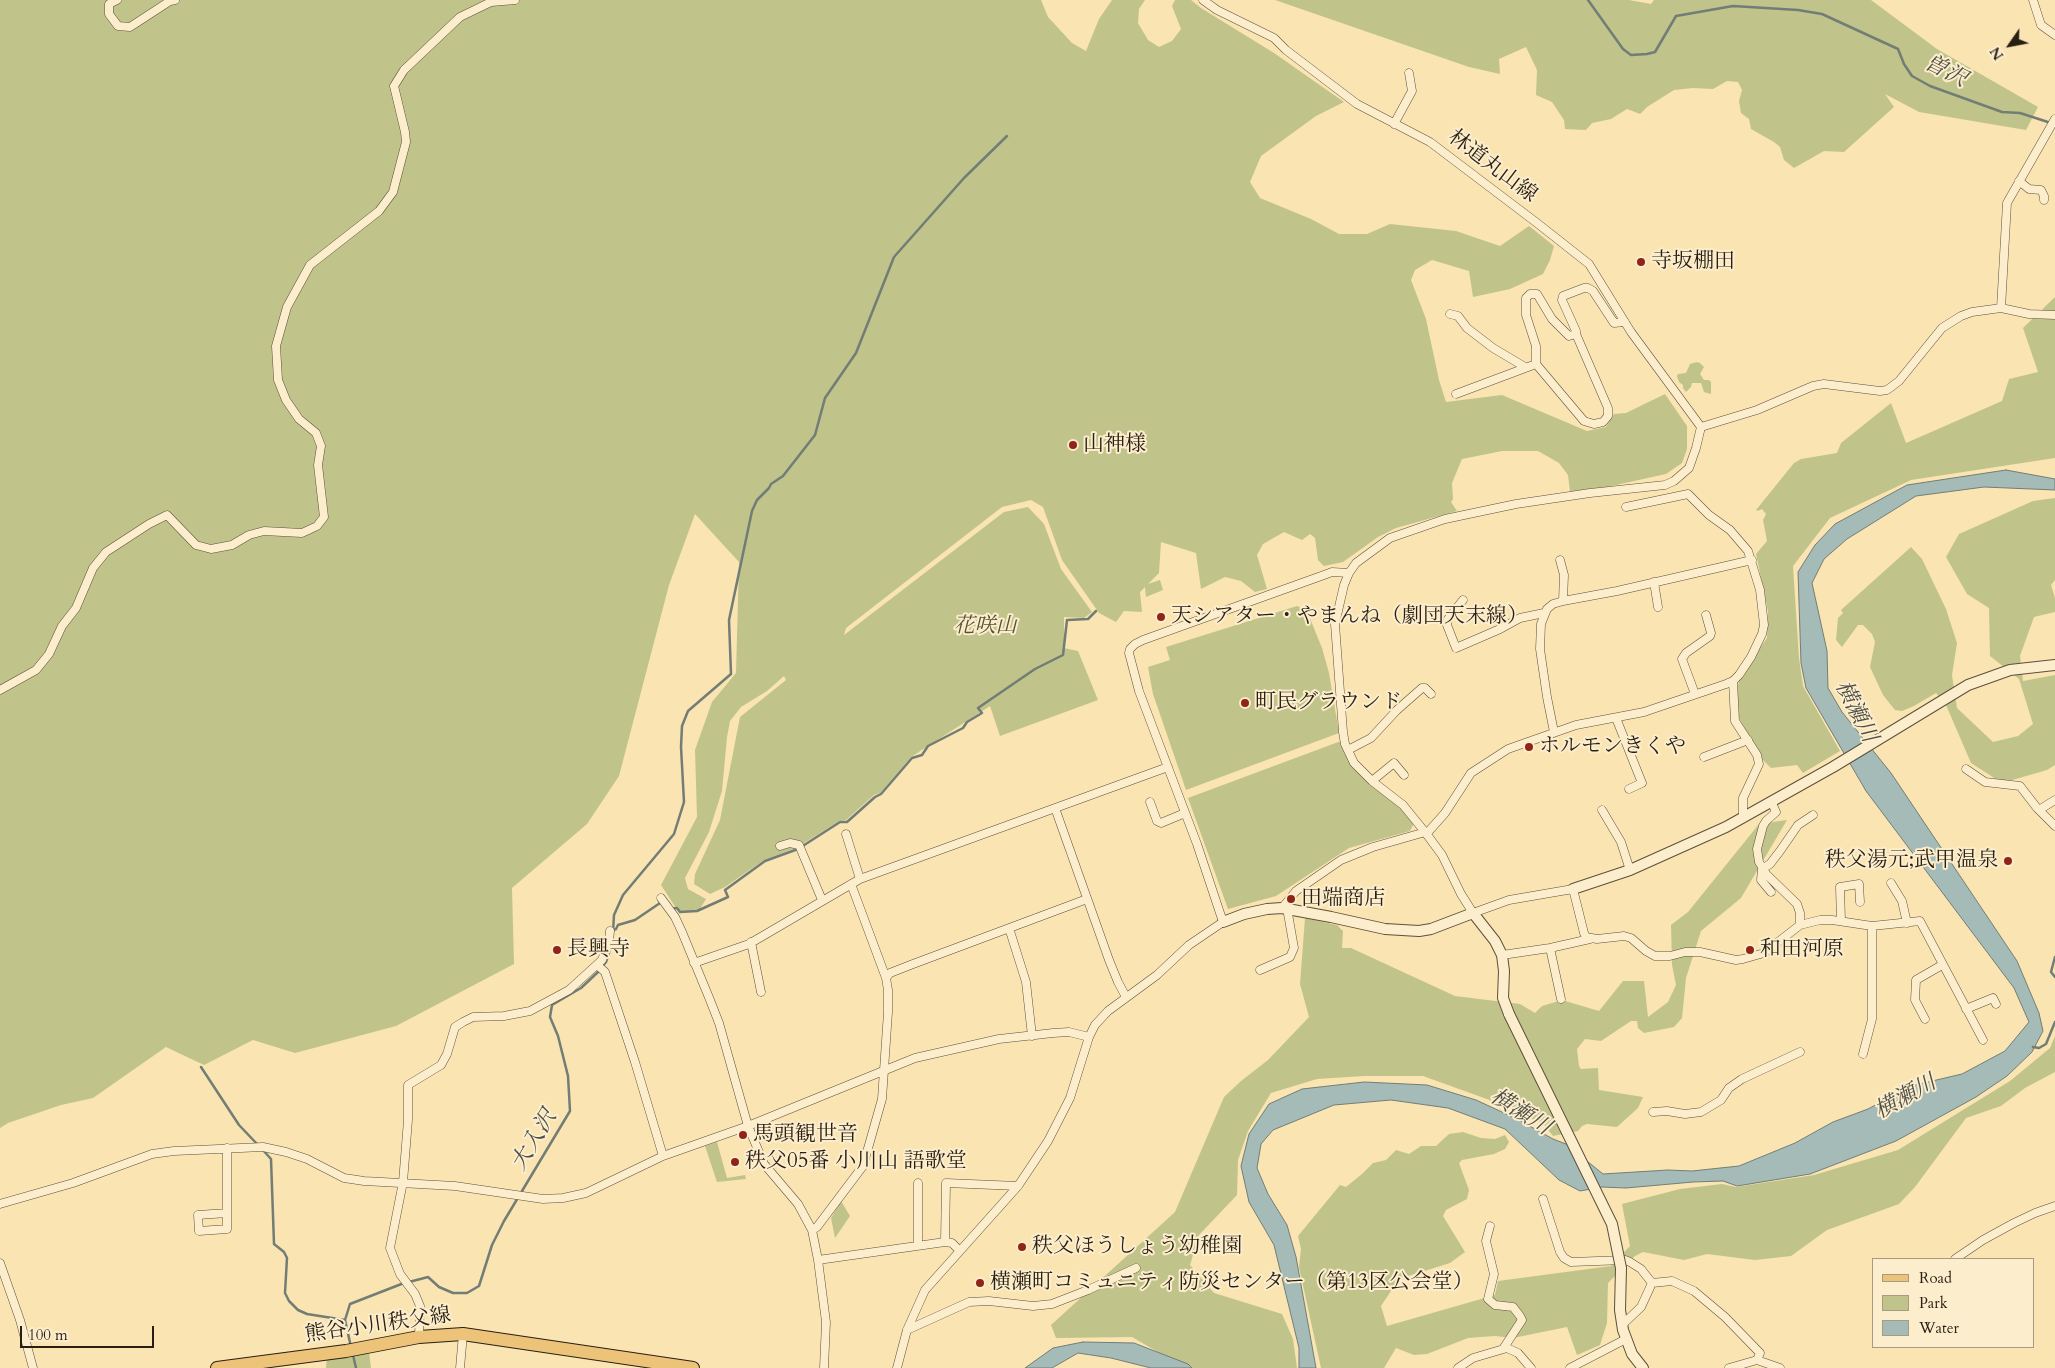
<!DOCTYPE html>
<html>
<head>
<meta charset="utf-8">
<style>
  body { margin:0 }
  #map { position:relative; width:2055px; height:1368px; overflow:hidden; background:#fae4b2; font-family:Cardo,serif }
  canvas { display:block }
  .legend { position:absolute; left:1872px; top:1258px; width:162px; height:90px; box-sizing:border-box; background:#fcedcd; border:1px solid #a79b83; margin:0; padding:6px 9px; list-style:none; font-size:15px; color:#281f13 }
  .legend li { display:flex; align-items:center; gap:10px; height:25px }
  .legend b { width:25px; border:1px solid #a79b83 }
  .north { position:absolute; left:1985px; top:20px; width:50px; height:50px; -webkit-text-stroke:4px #fcedcd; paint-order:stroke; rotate:237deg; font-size:14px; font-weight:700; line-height:20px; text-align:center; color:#281f13 }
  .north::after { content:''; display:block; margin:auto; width:18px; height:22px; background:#281f13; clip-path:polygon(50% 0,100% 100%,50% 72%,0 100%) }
  .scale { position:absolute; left:20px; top:1326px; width:134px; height:22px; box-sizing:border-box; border:2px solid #281f13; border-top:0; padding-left:6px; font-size:15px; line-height:18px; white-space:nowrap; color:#281f13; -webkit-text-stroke:4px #fcedcd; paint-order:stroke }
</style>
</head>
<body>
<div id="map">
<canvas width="2055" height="1368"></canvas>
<ul class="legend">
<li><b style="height:6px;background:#edc279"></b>Road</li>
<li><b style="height:14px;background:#c0c48a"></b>Park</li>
<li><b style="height:14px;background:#a4bbb8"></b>Water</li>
</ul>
<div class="north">N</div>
<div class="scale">100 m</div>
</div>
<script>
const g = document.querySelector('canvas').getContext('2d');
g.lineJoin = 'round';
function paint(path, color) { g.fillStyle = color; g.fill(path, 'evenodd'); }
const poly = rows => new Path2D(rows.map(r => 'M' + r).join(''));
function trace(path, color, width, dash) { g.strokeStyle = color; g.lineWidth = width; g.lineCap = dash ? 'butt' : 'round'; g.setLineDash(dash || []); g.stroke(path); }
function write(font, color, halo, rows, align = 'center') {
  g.font = font + ' Cardo,"Noto Serif JP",serif'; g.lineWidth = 4; g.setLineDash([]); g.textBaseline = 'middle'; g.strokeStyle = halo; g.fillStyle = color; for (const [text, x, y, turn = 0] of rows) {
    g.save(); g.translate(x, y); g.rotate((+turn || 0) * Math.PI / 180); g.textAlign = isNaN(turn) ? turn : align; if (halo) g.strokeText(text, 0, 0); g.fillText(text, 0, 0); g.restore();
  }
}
paint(poly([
  [0,0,1041,0,1048,17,1072,43,1086,51,1099,19,1112,0,1145,0,1139,9,1138,23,1148,40,1159,47,1172,41,1181,29,1172,6,1175,0,1191,0,1201,8,1274,53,1344,102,1316,116,1261,156,1250,182,1260,198,1311,219,1339,234,1367,234,1390,224,1456,231,1500,246,1529,226,1554,246,1550,260,1543,274,1510,289,1473,297,1469,271,1432,260,1415,270,1411,280,1426,319,1439,380,1446,402,1502,395,1587,431,1606,427,1614,414,1626,413,1665,394,1687,426,1687,449,1682,463,1666,474,1607,487,1570,492,1568,475,1559,463,1538,451,1502,451,1462,459,1452,483,1453,499,1451,502,1457,511,1396,528,1378,537,1343,562,1324,566,1318,560,1315,538,1310,534,1302,540,1284,532,1263,544,1257,555,1267,589,1255,592,1241,581,1225,577,1201,589,1196,553,1161,542,1159,573,1148,584,1160,580,1163,590,1146,597,1145,587,1140,592,1142,612,1124,611,1116,622,1099,613,1062,560,1043,507,1031,500,1002,507,846,628,844,635,1004,512,1028,507,1044,524,1061,569,1092,612,1084,618,1064,617,1064,648,1078,651,1098,700,1000,736,990,706,911,757,880,793,874,795,846,820,839,821,796,848,764,860,725,887,710,894,694,884,695,874,720,820,740,717,786,680,784,676,767,691,741,707,730,721,727,737,722,791,709,832,685,878,688,889,706,899,698,912,678,911,661,885,697,817,695,750,712,702,736,673,739,562,695,514,669,585,619,776,587,824,512,888,514,964,396,1026,295,1053,253,1040,204,1065,166,1047,93,1098,61,1105,8,1123,0,1128],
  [1275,0,1629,0,1651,4,1654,0,1871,0,1937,49,2038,107,2026,130,1919,112,1885,94,1894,107,1844,152,1824,151,1794,168,1784,160,1780,147,1774,142,1751,129,1749,119,1741,113,1739,101,1742,90,1738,82,1727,81,1713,89,1693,88,1674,90,1647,107,1640,114,1627,109,1611,119,1592,123,1586,130,1565,129,1564,120,1552,102,1536,95,1537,70,1526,47,1499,59,1500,74,1469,67],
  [2055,297,2055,458,1911,480,1830,518,1793,566,1799,658,1803,686,1840,751,1803,773,1797,765,1771,768,1762,759,1738,716,1736,695,1740,677,1767,638,1768,611,1756,554,1767,541,1763,520,1766,514,1762,509,1758,511,1756,510,1794,463,1801,459,1837,453,1841,443,1891,403,1906,443,2002,401,2009,379,2038,372,2023,328],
  [1697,362,1700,363,1704,367,1700,374,1704,380,1709,380,1711,382,1711,394,1704,392,1701,383,1692,383,1691,387,1686,392,1683,388,1683,385,1679,382,1677,376,1678,374,1686,373,1690,364],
  [2055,498,2055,580,2051,585,2055,598,2055,612,2034,617,2020,656,2023,681,2055,675,2055,765,2047,770,2002,783,1971,763,1946,705,1936,693,1914,706,1902,711,1895,710,1883,695,1870,667,1875,642,1872,634,1863,625,1858,625,1842,647,1836,640,1838,618,1843,613,1841,610,1911,547,1922,559,1946,609,1957,643,1952,675,1957,708,1993,742,2018,736,2033,724,2019,679,1990,656,1989,608,1967,594,1946,557,1959,534,2033,501],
  [1297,606,1307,611,1322,648,1329,673,1339,733,1186,790,1153,694,1148,667,1170,660,1166,647],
  [1341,741,1345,752,1356,770,1397,803,1414,823,1410,831,1349,848,1276,896,1228,909,1188,798],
  [1787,820,1741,898,1701,931,1686,978,1682,1018,1674,1027,1644,1033,1638,1028,1637,1021,1631,1021,1601,1041,1585,1039,1577,1049,1579,1066,1581,1069,1598,1068,1599,1090,1643,1097,1638,1108,1617,1127,1587,1124,1582,1126,1578,1131,1553,1136,1542,1122,1535,1121,1520,1111,1423,1076,1364,1076,1317,1079,1271,1093,1248,1131,1238,1160,1237,1195,1199,1235,1190,1265,1214,1293,1282,1314,1293,1339,1297,1368,1179,1368,1170,1359,1132,1337,1056,1338,1051,1325,1175,1212,1224,1097,1241,1081,1268,1060,1309,1017,1300,984,1305,918,1337,925,1343,931,1342,948,1351,948,1455,996,1520,1004,1535,1013,1542,1006,1562,1000,1599,1011,1623,981,1644,981,1648,1017,1668,1002,1676,985,1672,965,1671,925,1688,912,1759,824],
  [2055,1036,2055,1072,2025,1088,2001,1106,1966,1118,1915,1187,1899,1204,1827,1230,1791,1256,1755,1260,1707,1254,1684,1260,1643,1252,1635,1256,1608,1283,1607,1323,1600,1345,1577,1355,1567,1327,1513,1338,1495,1336,1468,1338,1427,1354,1414,1355,1396,1348,1384,1368,1321,1368,1299,1267,1301,1249,1298,1236,1340,1185,1346,1187,1362,1174,1373,1163,1386,1160,1396,1150,1409,1154,1421,1146,1436,1146,1449,1134,1463,1132,1481,1138,1495,1139,1505,1135,1509,1142,1505,1149,1494,1154,1462,1160,1459,1163,1469,1190,1467,1199,1446,1210,1443,1216,1465,1252,1450,1263,1399,1279,1381,1306,1387,1326,1495,1295,1498,1281,1611,1266,1630,1246,1622,1204,1680,1189,1722,1184,1736,1187,1814,1175,1898,1150,2010,1081,2050,1048],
  [717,1142,727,1178,745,1175,746,1179,717,1182,705,1146],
  [841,1201,850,1216,835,1238,831,1218],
  [369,1352,371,1368,326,1368,327,1356]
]), '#c0c48a');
const water = poly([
  [2006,470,2055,479,2055,490,1984,487,1916,496,1847,539,1824,559,1812,583,1827,651,1828,688,1842,712,1891,773,2017,961,2039,1013,2043,1031,2032,1052,2007,1076,1976,1097,1896,1141,1810,1174,1737,1186,1723,1181,1693,1182,1626,1188,1602,1187,1580,1191,1559,1180,1505,1129,1448,1108,1391,1100,1334,1105,1273,1130,1261,1144,1257,1168,1268,1194,1287,1225,1296,1257,1316,1368,1299,1368,1299,1348,1274,1245,1249,1202,1241,1166,1249,1134,1269,1104,1302,1089,1364,1082,1427,1085,1476,1100,1517,1119,1553,1139,1566,1144,1603,1174,1668,1170,1692,1171,1739,1166,1795,1143,1833,1122,1868,1109,1911,1086,1962,1074,2005,1051,2029,1022,2014,988,1866,791,1806,688,1801,663,1798,572,1815,545,1835,524,1907,485,2006,470],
  [1083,1342,1134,1343,1188,1364,1192,1368,1151,1368,1111,1358,1078,1353,1052,1368,1025,1368,1053,1348,1083,1342]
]);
paint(water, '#a4bbb8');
trace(water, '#727d76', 1);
trace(poly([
  [1588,0,1623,49,1631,55,1647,54,1655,52,1676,16,1733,6,1798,10,1822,14,1898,49,1904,64,1912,76,1930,86,2002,112,2020,113,2051,123],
  [670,909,677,908,680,912,697,911,728,897,725,890,765,861,798,849,840,822,847,822,875,797,881,794,912,758,922,755,928,746,963,728,967,722,982,713,978,708,1035,669,1063,655,1067,620,1088,619,1096,611],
  [613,930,616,929,618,925,635,920,660,903],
  [613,932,614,915,623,895,674,834,684,802,681,747,682,726,688,711,731,674,729,620,752,511,757,500,769,488,771,484,783,476,815,435,825,398,856,353,894,257,964,178,1007,136],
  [2055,957,2051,972,2055,977],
  [2033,1047,2039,1048,2046,1044,2055,1022],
  [201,1067,239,1125,258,1145],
  [262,1149,271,1159,274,1244,284,1252,287,1258,285,1293,289,1301,298,1310,307,1314,345,1320],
  [409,1282,428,1277,439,1287,453,1293,467,1293,479,1286,492,1245,504,1221,570,1111,568,1076,558,1036,550,1017,552,1005,581,988,598,972,606,962,612,943],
  [351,1347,345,1320,350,1304,404,1283],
  [353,1355,356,1368]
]), '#727d76', 2.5);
const minor = poly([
  [117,0,109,4,109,14,118,26,130,27,170,1,175,0],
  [1203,0,1217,10,1274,38,1286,50,1357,104,1430,142,1537,223,1589,264,1631,332,1701,427],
  [2033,0,2041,25,2055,35],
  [1394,124,1412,91,1409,73],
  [2019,181,2029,189,2041,190,2044,196,2044,200],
  [2001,308,2007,203,2055,119],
  [1450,314,1458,316,1467,328,1493,348,1525,367],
  [1576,334,1608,408,1608,416,1603,422,1594,424,1584,421,1536,364,1536,346,1526,315,1526,298,1530,294,1537,294,1552,319,1569,336,1576,334,1576,331,1562,300,1563,296,1584,288,1588,288,1593,291,1614,323,1625,322],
  [1456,394,1536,364],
  [1701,427,1696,448,1689,468,1674,481,1665,485,1590,493,1516,504,1445,519,1390,538,1356,563,1349,573,1344,585,1335,624,1343,732,1345,744,1354,763,1372,781,1403,805,1425,832,1442,855,1461,894,1473,913,1509,900,1573,889,1584,933,1586,937,1597,939,1624,936,1631,938,1646,951,1655,956,1670,956,1685,952,1700,952,1736,960,1743,959,1764,953,1800,925,1800,913,1797,904,1767,875,1759,862,1757,849,1763,826,1766,821,1776,812,1772,803],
  [1701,427,1757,410,1813,386,1824,384,1880,391,1887,390,1899,381,1942,328,1961,316,1972,312,2001,308,2029,314,2055,315],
  [1560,560,1564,575,1563,601],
  [1654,582,1658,607],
  [1463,600,1448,619,1447,625,1456,648,1500,629,1520,618,1544,613],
  [1733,681,1735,721,1757,755,1759,764,1743,798,1743,818],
  [0,690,36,670,49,654,62,626,76,608,93,568,106,552,149,524,167,515,196,545,211,549,232,545,249,535,264,531,302,533,317,526,324,517,318,465,321,446,316,433,299,419,286,400,278,380,276,346,287,307,310,265,379,211,393,192,406,142,405,132,394,86,404,70,460,17,491,2,515,0],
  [1695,694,1682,659,1686,653,1710,636,1711,633,1706,615],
  [1616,718,1642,783,1629,789],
  [1554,732,1547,697,1540,649,1541,624,1547,609,1553,604,1563,601,1617,591,1752,560],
  [1348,750,1371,738,1397,710,1422,688,1425,688,1431,694],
  [1704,757,1748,740],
  [1966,769,1985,782,2020,786,2037,808,2055,826],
  [1372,781,1394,763,1404,775],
  [1150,802,1157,821,1161,823,1185,813],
  [1055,808,1109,960,1118,982,1126,997],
  [1602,810,1621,842,1630,870],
  [2039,810,2055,800],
  [846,834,860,879],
  [780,846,790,843,799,845,822,900],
  [1891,883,1902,901,1907,923],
  [1771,892,1761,880,1762,869,1770,864,1780,851,1798,825,1813,815],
  [661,898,675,917,682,932,710,1000,719,1023,748,1126,764,1164,798,1204,812,1230,818,1260,826,1322,824,1368],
  [1282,908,1296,891,1341,860,1373,847,1429,831,1445,813,1471,773,1508,749,1576,725,1644,712,1726,684,1733,681,1739,675,1751,657,1762,634,1764,625,1760,590,1748,551,1730,530,1709,515,1688,494,1626,507],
  [1841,921,1840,887,1859,884,1860,902],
  [1800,925,1820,920,1832,920,1872,926,1920,921,1983,1040],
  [1009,928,1026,982,1032,1036],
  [751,942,761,992],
  [1550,948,1561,999],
  [1502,955,1550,948,1590,939],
  [694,963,749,944,860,879,1168,767],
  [597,965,605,972,635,1062,663,1156],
  [1260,970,1290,957,1294,948,1287,908],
  [886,978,890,973,913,964,1087,899],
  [1966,1009,1993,998,1996,1004],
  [1925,1019,1915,1000,1916,980,1942,965],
  [1863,1054,1872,1019,1872,926],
  [1653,1112,1667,1111,1685,1114,1701,1112,1721,1100,1729,1088,1742,1079,1800,1052],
  [918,1183,918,1245],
  [1543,1199,1560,1252,1564,1258,1571,1262,1625,1260,1630,1262,1641,1269,1652,1283],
  [0,1204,73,1183,152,1154,174,1151,263,1147,286,1152,307,1159,344,1178,364,1181,455,1186,543,1199,563,1198,586,1193,663,1156,748,1126,915,1058,999,1039,1053,1033,1069,1032,1089,1037],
  [227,1213,198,1215,199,1231,227,1229,227,1148],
  [1490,1226,1486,1241,1494,1274,1488,1299,1495,1305,1513,1307,1520,1316,1522,1320,1503,1349],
  [812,1230,817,1227,863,1166,882,1099,888,1012,888,990,886,978,851,884],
  [945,1242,946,1183,1018,1186],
  [1955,1259,1983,1240,2014,1223,2035,1213,2055,1206],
  [818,1260,945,1242,952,1243,959,1250],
  [0,1263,20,1320,33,1368],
  [1622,1325,1641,1307,1652,1283,1672,1281,1694,1291,1725,1317,1760,1353,1757,1360],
  [907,1330,969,1302,989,1301,1033,1306,1052,1304,1088,1290,1136,1268],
  [419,1337,420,1306,415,1294,400,1274,390,1248,403,1182,408,1120,408,1085,441,1065,447,1054,455,1027,463,1022,473,1017,504,1016,530,1011,569,990,602,960,609,941,610,931],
  [460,1368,463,1334],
  [897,1368,907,1330,925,1290,1018,1186,1048,1141,1070,1098,1089,1037,1095,1025,1108,1011,1157,975,1189,945,1223,922,1197,844,1139,691,1129,653,1130,649,1135,644,1143,640,1324,575,1332,572,1349,573],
  [1458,1368,1473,1358,1507,1348,1518,1353,1531,1368],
  [1570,1368,1626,1339],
  [1729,1368,1757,1360,1780,1368]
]);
const tertiary = poly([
  [1573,889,1630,870,1726,827,1833,767,1968,685,2010,670,2055,665],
  [1223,922,1244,914,1267,909,1282,908,1331,917,1385,929,1419,931,1431,929,1473,913,1495,941,1502,955,1504,971,1503,998,1509,1014],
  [1621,1268,1620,1310,1623,1330,1632,1354,1643,1368]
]);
const primary = poly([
  [217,1368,346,1351,419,1337,463,1334,693,1368]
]);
trace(minor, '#5c503b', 9);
trace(tertiary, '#5c503b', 12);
trace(primary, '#281f13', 14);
trace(minor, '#fcedcd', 8);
trace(tertiary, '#fcedcd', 10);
trace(primary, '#edc279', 12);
const tertiaryBridge = poly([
  [1509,1014,1612,1224,1621,1268]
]);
trace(tertiaryBridge, '#5c503b', 12, []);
trace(tertiaryBridge, '#fcedcd', 10);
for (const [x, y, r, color] of [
  [1641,262,5,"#8f2418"],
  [1073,445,5,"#8f2418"],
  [1161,617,5,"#8f2418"],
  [1245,703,5,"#8f2418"],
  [1529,747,5,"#8f2418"],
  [2008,861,5,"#8f2418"],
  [1291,899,5,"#8f2418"],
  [557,950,5,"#8f2418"],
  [1750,950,5,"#8f2418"],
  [743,1135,5,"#8f2418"],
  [735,1162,5,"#8f2418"],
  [1022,1247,5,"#8f2418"],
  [980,1283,5,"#8f2418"]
]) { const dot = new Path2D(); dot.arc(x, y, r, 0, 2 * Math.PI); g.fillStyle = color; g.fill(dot); trace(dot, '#fcedcd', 2); }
write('21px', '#281f13', '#fcedcd', [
  ["林道丸山線",1492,167,37],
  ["熊谷小川秩父線",378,1326,-8]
]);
write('21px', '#281f13', '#fcedcd', [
  ["寺坂棚田",1651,262],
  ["山神様",1083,445],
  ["天シアター・やまんね（劇団天末線）",1171,617],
  ["町民グラウンド",1255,703],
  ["ホルモンきくや",1539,747],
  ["秩父湯元;武甲温泉",1998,861,"right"],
  ["田端商店",1301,899],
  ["長興寺",567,950],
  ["和田河原",1760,950],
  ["馬頭観世音",753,1135],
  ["秩父05番 小川山 語歌堂",745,1162],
  ["秩父ほうしょう幼稚園",1032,1247],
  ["横瀬町コミュニティ防災センター（第13区公会堂）",990,1283]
], 'left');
write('italic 21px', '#565137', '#fcedcd', [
  ["花咲山",985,627]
]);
write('italic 22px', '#4d4e45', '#fcedcd', [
  ["曽沢",1945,72,27],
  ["横瀬川",1855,712,63],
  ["横瀬川",1906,1098,-29],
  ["横瀬川",1520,1113,32],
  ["大入沢",535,1141,-59]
]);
</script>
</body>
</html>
